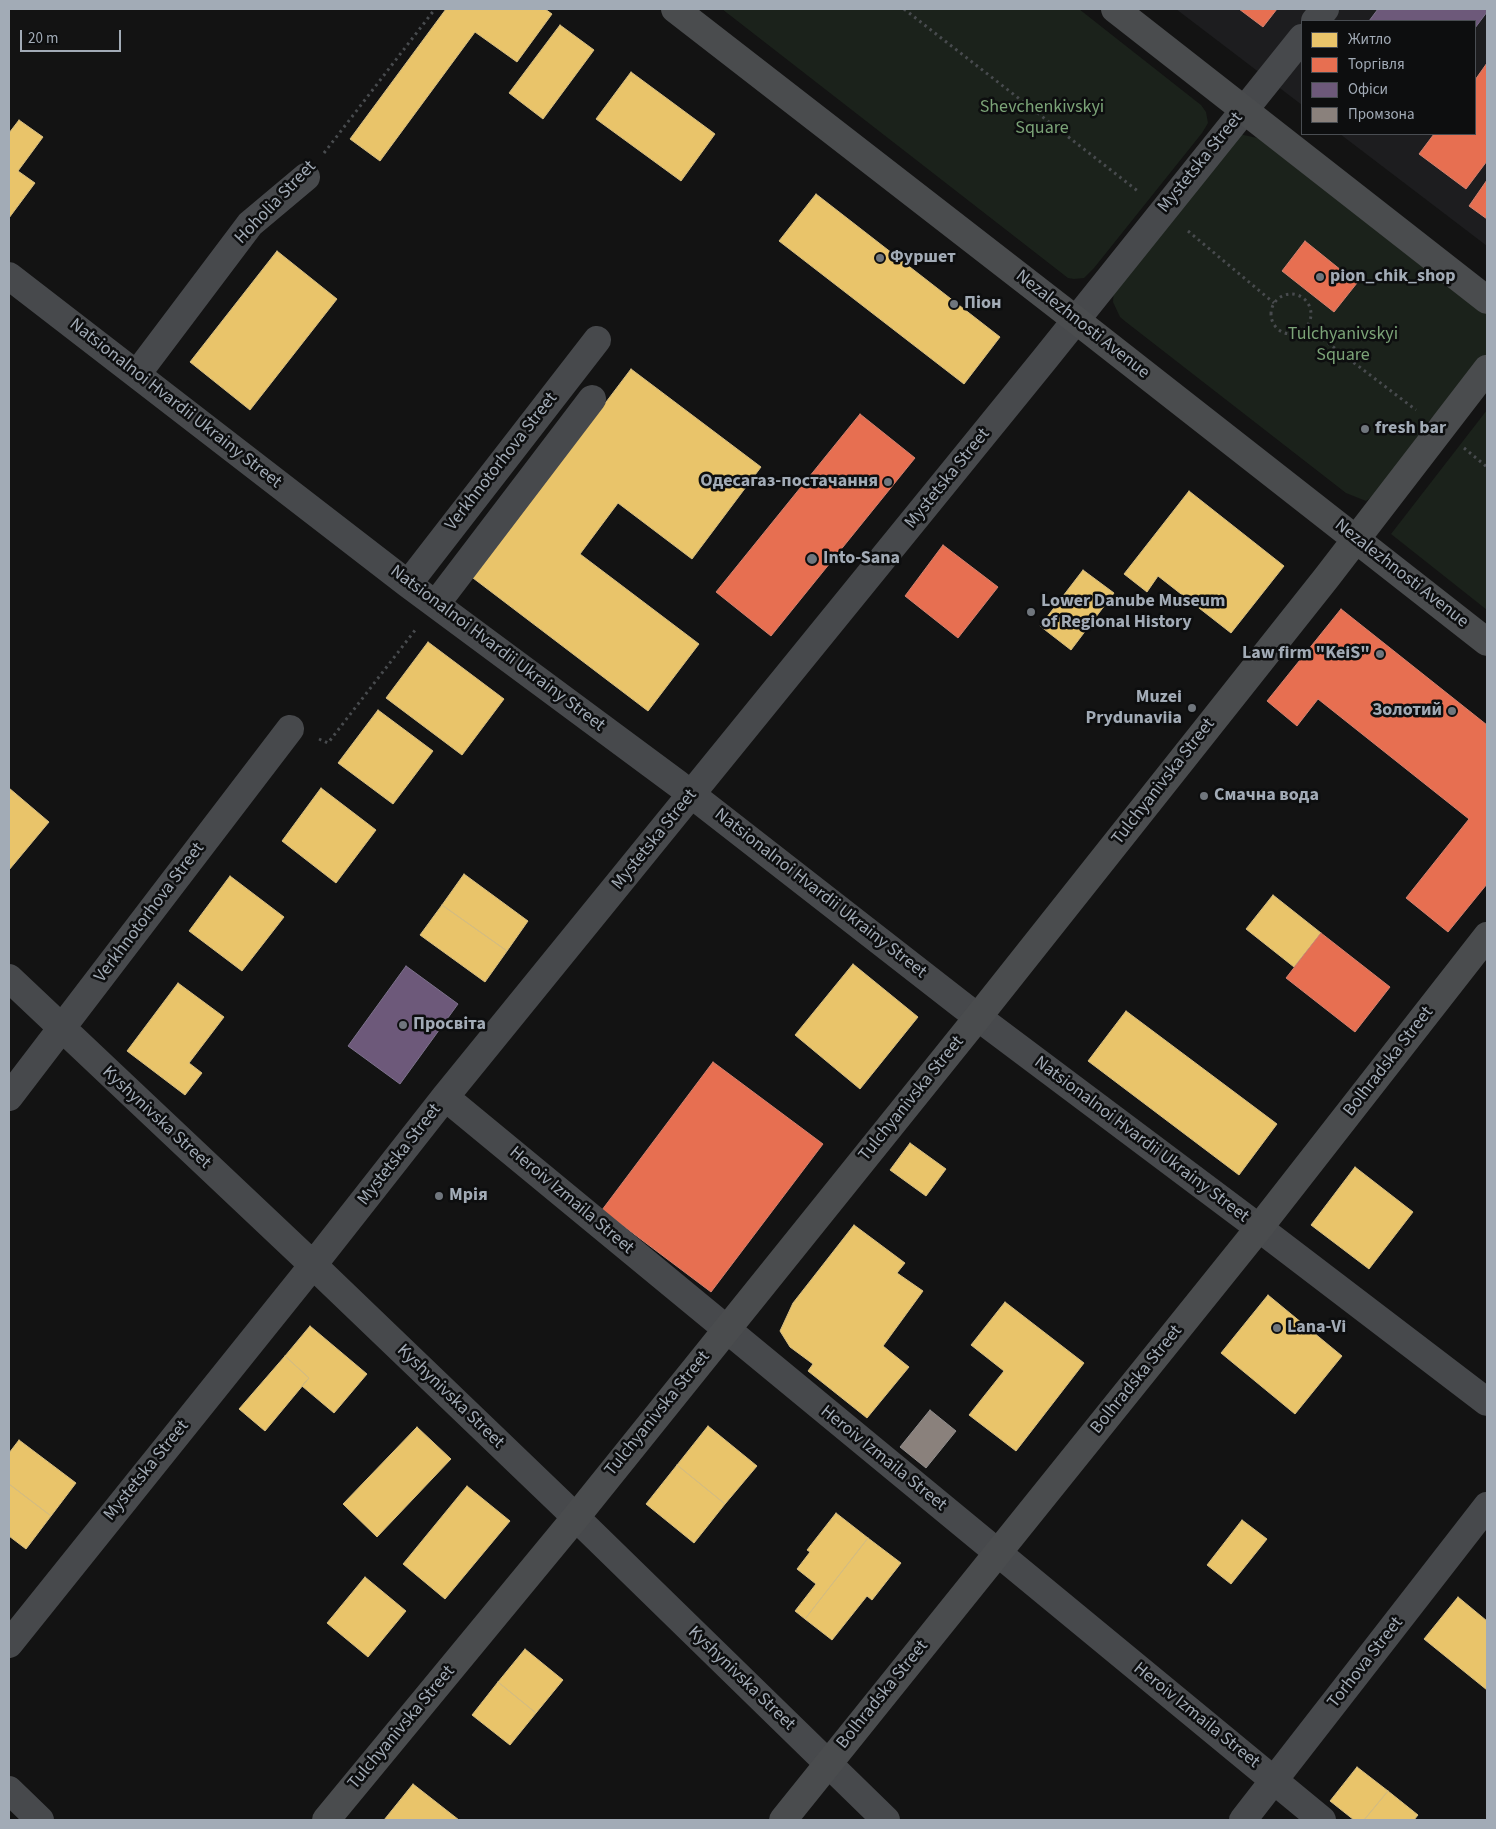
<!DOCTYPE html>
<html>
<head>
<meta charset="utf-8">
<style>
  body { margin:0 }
  #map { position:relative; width:1496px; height:1829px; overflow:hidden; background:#131313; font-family:"Source Sans 3",sans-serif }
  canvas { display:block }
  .frame { position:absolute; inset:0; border:10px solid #a2abb6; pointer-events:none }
  .legend { position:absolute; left:1301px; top:20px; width:175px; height:115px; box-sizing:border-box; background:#0d0e0f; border:1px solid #494d52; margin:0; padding:6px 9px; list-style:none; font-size:15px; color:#a2abb6 }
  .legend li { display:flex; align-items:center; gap:10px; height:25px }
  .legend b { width:25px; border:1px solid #494d52 }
  .scale { position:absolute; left:20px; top:30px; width:101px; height:22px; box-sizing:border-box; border:2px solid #a2abb6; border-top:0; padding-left:6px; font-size:15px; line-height:18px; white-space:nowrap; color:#a2abb6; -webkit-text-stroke:4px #0d0e0f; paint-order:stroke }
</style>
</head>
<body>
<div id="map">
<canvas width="1496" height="1829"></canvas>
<div class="frame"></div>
<ul class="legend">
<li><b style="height:14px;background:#e9c46a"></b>Житло</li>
<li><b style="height:14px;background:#e76f51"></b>Торгівля</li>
<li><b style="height:14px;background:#6d597a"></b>Офіси</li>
<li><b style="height:14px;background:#8a817c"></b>Промзона</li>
</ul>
<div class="scale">20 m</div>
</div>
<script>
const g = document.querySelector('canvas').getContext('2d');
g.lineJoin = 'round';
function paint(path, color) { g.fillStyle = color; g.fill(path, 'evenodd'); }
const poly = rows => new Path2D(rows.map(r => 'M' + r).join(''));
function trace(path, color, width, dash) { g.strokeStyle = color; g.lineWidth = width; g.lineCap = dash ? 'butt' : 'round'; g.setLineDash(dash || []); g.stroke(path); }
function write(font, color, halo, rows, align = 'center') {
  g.font = font + ' "Source Sans 3",sans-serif'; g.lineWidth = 5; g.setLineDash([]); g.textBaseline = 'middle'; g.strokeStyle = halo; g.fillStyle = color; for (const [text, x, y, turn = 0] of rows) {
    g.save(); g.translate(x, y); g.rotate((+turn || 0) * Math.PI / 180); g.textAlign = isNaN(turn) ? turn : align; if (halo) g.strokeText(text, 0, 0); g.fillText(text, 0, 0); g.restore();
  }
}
paint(poly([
  [1176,9,1487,9,1487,246,1340,134,1475,134,1475,21,1302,21,1302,105]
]), '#1d1d1f');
paint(poly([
  [722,9,1079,9,1201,105,1206,112,1208,123,1202,133,1094,268,1084,278,1074,279,1068,278],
  [1239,134,1262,139,1487,312,1487,355,1429,421,1377,493,1366,501,1346,493,1126,322,1120,317,1113,302,1114,287],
  [1487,410,1487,610,1391,534]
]), '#1b221b');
const homes = poly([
  [446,9,545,9,552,14,517,62,475,32,380,161,350,139,446,9],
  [560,25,594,50,543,119,509,93,560,25],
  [631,72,715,134,681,181,596,119,631,72],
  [19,120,43,137,18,171,35,183,9,218,9,133,19,120],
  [816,194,1000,337,964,384,779,241,816,194],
  [277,251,337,299,250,410,190,362,277,251],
  [631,369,761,467,692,559,618,503,580,554,699,644,648,711,473,578,631,369],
  [1189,491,1284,566,1231,633,1158,576,1147,592,1124,574,1189,491],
  [1083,570,1114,593,1071,650,1040,626,1083,570],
  [428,642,504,699,462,755,386,698,428,642],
  [378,710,433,751,393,804,338,763,378,710],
  [9,788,49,822,9,870,9,788],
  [321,788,376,830,336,883,282,841,321,788],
  [464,874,528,921,507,951,442,905,464,874],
  [230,876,284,917,242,971,189,931,230,876],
  [1273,895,1321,933,1294,967,1246,929,1273,895],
  [442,905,507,951,485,982,420,935,442,905],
  [853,964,918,1017,860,1089,795,1035,853,964],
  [178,983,224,1017,189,1063,202,1073,185,1095,127,1051,178,983],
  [1126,1011,1277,1124,1239,1175,1088,1061,1126,1011],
  [910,1143,946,1169,926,1196,890,1170,910,1143],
  [1355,1167,1413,1212,1369,1269,1311,1225,1355,1167],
  [854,1225,905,1263,897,1273,923,1291,883,1346,909,1367,867,1418,808,1371,813,1364,790,1347,780,1331,793,1303,854,1225],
  [1268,1295,1342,1356,1295,1414,1221,1353,1268,1295],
  [1005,1302,1084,1363,1016,1451,969,1415,1004,1371,971,1345,1005,1302],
  [310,1326,367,1374,334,1413,302,1386,309,1378,285,1356,310,1326],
  [285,1356,309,1378,265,1431,239,1409,285,1356],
  [708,1426,757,1466,725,1504,677,1465,708,1426],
  [417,1427,451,1459,377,1537,343,1504,417,1427],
  [19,1440,76,1483,51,1516,9,1484,9,1453,19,1440],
  [677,1465,725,1504,694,1543,646,1504,677,1465],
  [9,1484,51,1516,26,1549,9,1536,9,1484],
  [467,1486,510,1521,445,1599,403,1564,467,1486],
  [836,1513,868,1538,805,1619,795,1611,816,1584,797,1569,810,1552,807,1550,836,1513],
  [1242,1520,1267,1539,1231,1584,1207,1565,1242,1520],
  [868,1538,901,1563,872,1600,867,1596,832,1640,805,1619,868,1538],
  [365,1577,406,1611,368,1657,327,1623,365,1577],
  [1458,1597,1487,1621,1487,1690,1424,1639,1458,1597],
  [525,1649,563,1680,536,1713,498,1682,525,1649],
  [498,1682,536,1713,510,1745,472,1715,498,1682],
  [1357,1767,1388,1791,1364,1820,1354,1820,1330,1801,1357,1767],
  [413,1784,459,1820,384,1820,413,1784],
  [1388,1791,1418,1815,1414,1820,1364,1820,1388,1791]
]);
paint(homes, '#e9c46a');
trace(homes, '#d4bc81', 1);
const shops = poly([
  [1239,9,1277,9,1263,27,1239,9],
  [1487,63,1487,161,1466,189,1419,154,1434,134,1475,134,1475,80,1487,63],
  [1487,180,1487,219,1469,206,1487,180],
  [1305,241,1357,283,1334,312,1282,271,1305,241],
  [860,414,915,458,771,636,716,592,860,414],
  [943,545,998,587,958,638,905,596,943,545],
  [1341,609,1487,725,1487,884,1448,932,1406,898,1469,819,1318,699,1297,726,1267,701,1341,609],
  [1321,933,1390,987,1355,1032,1286,978,1321,933],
  [713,1062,823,1144,711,1292,602,1210,713,1062]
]);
paint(shops, '#e76f51');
trace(shops, '#d2816f', 1);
const offices = poly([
  [1378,9,1487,9,1487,12,1475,28,1475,21,1369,21,1378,9],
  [406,966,458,1004,400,1084,348,1046,406,966]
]);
paint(offices, '#6d597a');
trace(offices, '#7d728c', 1);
const industry = poly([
  [930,1410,956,1431,926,1468,900,1447,930,1410]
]);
paint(industry, '#8a817c');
trace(industry, '#918e8d', 1);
trace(poly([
  [904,9,1139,192],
  [324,153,435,9],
  [1188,231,1274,303],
  '1271 314a20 20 0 1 1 40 0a20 20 0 1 1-40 0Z',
  [1307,327,1416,410],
  [1464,448,1487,467],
  [319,739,328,743,416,629]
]), '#484b4e', 3, [2.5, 4]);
trace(poly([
  [1315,21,1325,9],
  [9,276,408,584,678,784,963,1006,1259,1228,1487,1402],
  [137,374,250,224,306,177],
  [408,584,597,340],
  [436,604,592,399],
  [9,978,313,1265,561,1503,886,1820],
  [9,1097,290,729],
  [445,1097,1322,1820],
  [9,1644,313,1265,445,1097,1044,360,1302,38],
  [9,1790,40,1820],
  [1243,1820,1487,1506]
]), '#47494c', 28);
trace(poly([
  [675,9,1076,320,1487,642],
  [1115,9,1487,300],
  [326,1820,576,1517,978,1017,1327,577,1487,369],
  [783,1820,1259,1228,1487,936]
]), '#4a4c4e', 28);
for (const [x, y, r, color] of [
  [880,258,5,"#70767d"],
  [1320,277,5,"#70767d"],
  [954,304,5,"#70767d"],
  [1365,429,5,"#70767d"],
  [888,482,5,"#70767d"],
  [812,559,6,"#70767d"],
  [1031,612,5,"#70767d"],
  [1380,654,5,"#70767d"],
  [1192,708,5,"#70767d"],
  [1452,711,5,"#70767d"],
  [1204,796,5,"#70767d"],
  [403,1025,5,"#70767d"],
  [439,1196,5,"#70767d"],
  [1277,1328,5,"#70767d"]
]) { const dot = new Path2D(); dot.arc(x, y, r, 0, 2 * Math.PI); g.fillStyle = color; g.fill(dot); trace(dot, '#0d0e0f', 2); }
write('18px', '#7ba377', '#0d0e0f', [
  ["Shevchenkivskyi",1042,108],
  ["Square",1042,129],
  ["Tulchyanivskyi",1343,335],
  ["Square",1343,356]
]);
write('18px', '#a2abb6', '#0d0e0f', [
  ["Mystetska Street",1201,163,-51],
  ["Hoholia Street",276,203,-46],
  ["Nezalezhnosti Avenue",1082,325,38],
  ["Natsionalnoi Hvardii Ukrainy Street",175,404,38],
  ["Verkhnotorhova Street",502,462,-52],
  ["Mystetska Street",948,479,-51],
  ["Nezalezhnosti Avenue",1401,574,38],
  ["Natsionalnoi Hvardii Ukrainy Street",497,649,37],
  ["Tulchyanivska Street",1164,782,-52],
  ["Mystetska Street",655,840,-51],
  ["Natsionalnoi Hvardii Ukrainy Street",820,894,38],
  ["Verkhnotorhova Street",150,913,-53],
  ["Bolhradska Street",1389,1062,-52],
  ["Tulchyanivska Street",912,1099,-51],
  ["Kyshynivska Street",156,1118,43],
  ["Natsionalnoi Hvardii Ukrainy Street",1141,1140,37],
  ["Mystetska Street",400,1155,-52],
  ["Heroiv Izmaila Street",571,1201,40],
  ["Bolhradska Street",1137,1380,-51],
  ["Kyshynivska Street",450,1397,44],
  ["Tulchyanivska Street",658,1414,-51],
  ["Heroiv Izmaila Street",883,1459,39],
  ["Mystetska Street",147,1471,-51],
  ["Torhova Street",1366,1663,-52],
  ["Kyshynivska Street",741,1679,44],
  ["Bolhradska Street",883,1695,-51],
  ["Heroiv Izmaila Street",1196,1716,39],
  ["Tulchyanivska Street",402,1728,-50]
]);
write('bold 18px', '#a2abb6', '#0d0e0f', [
  ["Фуршет",890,258],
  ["pion_chik_shop",1330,277],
  ["Піон",964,304],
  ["fresh bar",1375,429],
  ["Одесагаз-постачання",878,482,"right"],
  ["Into-Sana",823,559],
  ["Lower Danube Museum",1041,602],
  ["of Regional History",1041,623],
  ["Law firm \"KeiS\"",1370,654,"right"],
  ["Muzei",1182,698,"right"],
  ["Prydunaviia",1182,719,"right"],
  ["Золотий",1442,711,"right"],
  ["Смачна вода",1214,796],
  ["Просвіта",413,1025],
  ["Мрія",449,1196],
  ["Lana-Vi",1287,1328]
], 'left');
</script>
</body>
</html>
